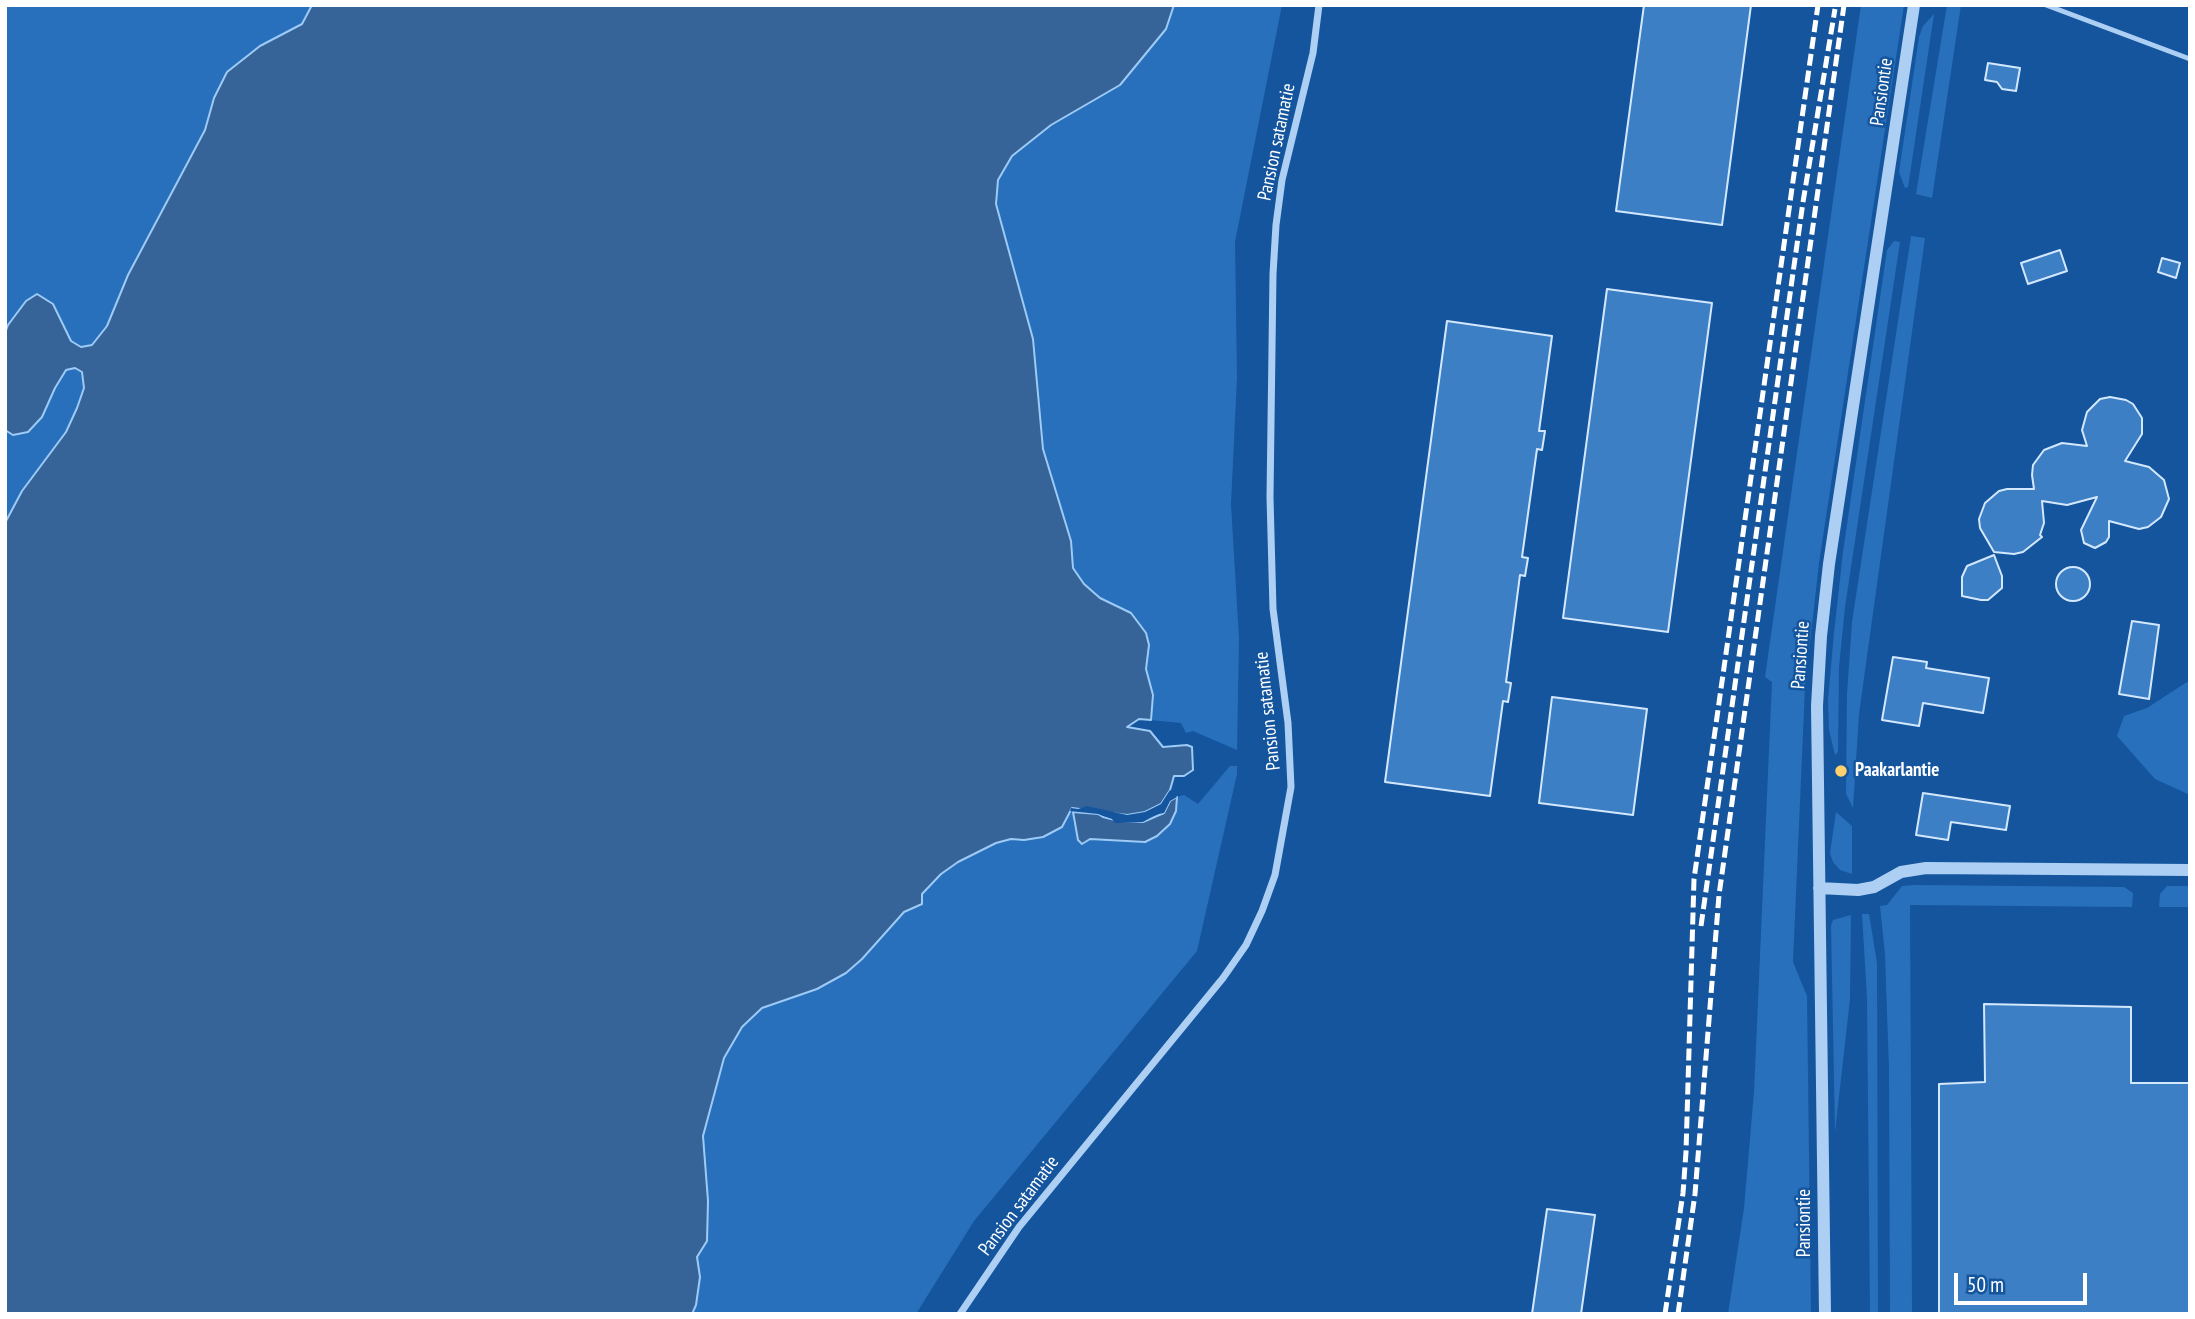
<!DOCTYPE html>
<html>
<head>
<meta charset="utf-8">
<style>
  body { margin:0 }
  #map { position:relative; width:2195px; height:1319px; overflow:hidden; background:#14559e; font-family:"PT Sans Narrow",sans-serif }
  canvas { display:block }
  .frame { position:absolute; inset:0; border:7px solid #fff; pointer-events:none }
  .scale { position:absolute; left:1954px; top:1273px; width:133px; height:32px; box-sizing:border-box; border:4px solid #fff; border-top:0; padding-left:9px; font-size:21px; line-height:24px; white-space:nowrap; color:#fff; -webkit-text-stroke:5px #14559e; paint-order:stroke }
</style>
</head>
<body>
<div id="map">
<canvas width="2195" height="1319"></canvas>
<div class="frame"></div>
<div class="scale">50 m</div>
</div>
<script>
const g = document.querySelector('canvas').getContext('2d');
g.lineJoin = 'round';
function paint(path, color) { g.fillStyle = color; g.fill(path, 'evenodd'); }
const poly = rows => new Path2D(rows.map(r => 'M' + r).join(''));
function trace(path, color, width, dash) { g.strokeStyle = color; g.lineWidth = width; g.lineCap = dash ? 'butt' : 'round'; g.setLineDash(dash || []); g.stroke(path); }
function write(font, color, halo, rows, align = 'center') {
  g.font = font + ' "PT Sans Narrow",sans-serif'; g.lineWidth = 5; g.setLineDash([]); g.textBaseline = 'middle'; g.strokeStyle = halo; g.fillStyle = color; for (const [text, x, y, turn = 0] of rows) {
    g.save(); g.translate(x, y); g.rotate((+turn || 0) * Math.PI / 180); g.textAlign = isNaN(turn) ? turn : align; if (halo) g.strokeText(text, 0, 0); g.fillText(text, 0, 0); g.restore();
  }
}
paint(poly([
  [5,5,312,5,302,24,289,32,214,98,205,130,128,275,107,326,92,345,81,347,71,341,53,304,8,325,5,333],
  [1133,5,1282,5,1235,242,1237,377,1231,504,1239,639,1237,750,1193,731,1186,733,1181,723,1139,719,1082,640,981,151],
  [1861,5,1904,5,1819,563,1805,687,1793,962,1807,996,1811,1314,1728,1314,1744,1208,1754,1092,1772,682,1765,677],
  [1947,5,1961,5,1932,198,1916,194],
  [1934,14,1908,187,1905,188,1899,172,1919,37,1923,26],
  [1911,236,1925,238,1859,714,1853,808,1846,794,1847,694,1852,622],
  [1894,241,1900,242,1845,607,1839,667,1838,752,1835,755,1829,730,1828,700,1834,633,1843,552,1887,250],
  [75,368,82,372,84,388,77,408,66,432,25,486,5,608,5,430,13,435,42,417,55,388,66,370],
  [2187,682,2190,685,2190,795,2155,779,2117,736,2124,716,2147,708],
  [1230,766,1237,766,1237,774,1197,951,974,1221,916,1314,654,1314,676,1084,882,887,1070,811,1073,812,1073,821,1081,844,1090,839,1126,841,1178,800,1177,797,1184,795,1198,804],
  [1836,812,1852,826,1852,874,1840,870,1833,862,1830,853],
  [1915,885,2124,887,2133,893,2132,907,1910,905,1912,1314,1890,1314,1889,1069,1885,954,1880,906,1887,905,1902,886],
  [2167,886,2190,886,2190,907,2159,907,2160,894],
  [1862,914,1869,914,1877,963,1878,1314,1870,1314,1867,998],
  [1851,915,1850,999,1835,1132,1831,926,1833,920]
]), '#2870bc');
const water = poly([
  [312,5,1174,5,1166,29,1120,85,1051,125,1012,156,998,180,996,204,1033,339,1043,449,1071,541,1073,568,1084,584,1100,598,1131,613,1146,633,1149,645,1146,669,1153,695,1151,720,1139,719,1127,727,1150,731,1163,747,1187,745,1192,747,1193,770,1184,776,1174,776,1170,790,1161,804,1145,812,1127,815,1072,808,1062,827,1043,837,1024,840,1011,839,996,843,958,862,941,874,922,894,922,904,904,912,862,959,846,973,817,989,762,1008,742,1027,724,1058,703,1136,708,1201,707,1241,697,1257,700,1277,696,1305,692,1314,5,1314,5,523,22,491,66,432,77,408,84,388,82,372,75,368,66,370,55,388,42,417,28,432,13,435,5,430,5,333,8,325,26,301,37,294,53,304,71,341,81,347,92,345,107,326,128,275,205,130,214,98,227,72,260,46,302,24,312,5],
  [1177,797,1176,811,1170,824,1157,836,1145,842,1090,839,1082,844,1078,840,1073,812,1098,814,1103,817,1119,821,1143,822,1164,813,1170,801,1177,797]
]);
paint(water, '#366499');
trace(water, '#9ecaf6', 2);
paint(poly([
  [1170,790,1173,792,1170,797,1174,794,1177,797,1170,801,1164,813,1157,814,1143,822,1115,823,1112,819,1098,814,1070,811,1071,808,1078,809,1087,806,1127,815,1145,812,1161,804]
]), '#14559e');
const building = poly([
  [1644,5,1751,5,1722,225,1616,211,1644,5],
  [1988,63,2020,68,2016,91,2002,89,1997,82,1985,80,1988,63],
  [2060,250,2067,271,2028,284,2021,263,2060,250],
  [2162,258,2180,263,2176,278,2158,272,2162,258],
  [1607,289,1712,303,1668,632,1563,618,1607,289],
  [1447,321,1552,336,1539,431,1545,431,1542,450,1537,449,1522,557,1528,558,1525,576,1520,575,1506,682,1511,683,1508,702,1503,701,1490,796,1385,782,1447,321],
  [2110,397,2126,400,2133,404,2142,418,2142,434,2125,461,2149,467,2164,480,2169,499,2161,517,2148,527,2139,529,2109,521,2109,537,2106,542,2095,548,2084,543,2081,530,2097,497,2067,505,2042,501,2044,523,2040,535,2042,537,2023,552,2014,554,1994,552,1980,528,1979,519,1985,503,1999,491,2007,489,2034,489,2032,475,2033,465,2044,450,2062,443,2087,446,2082,430,2087,412,2100,399,2110,397],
  [1994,555,2002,576,2002,588,1988,600,1981,600,1962,596,1962,577,1967,566,1994,555],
  '2056 584a17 17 0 1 1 34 0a17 17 0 1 1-34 0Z',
  [2132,621,2159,625,2149,699,2119,694,2132,621],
  [1893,657,1927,662,1926,668,1989,678,1983,713,1923,703,1919,726,1882,720,1893,657],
  [1552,697,1647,709,1633,815,1539,803,1552,697],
  [1923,793,2010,806,2006,830,1951,822,1948,840,1916,835,1923,793],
  [1984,1004,2131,1007,2131,1083,2190,1083,2190,1314,1939,1314,1939,1084,1985,1082,1984,1004],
  [1547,1209,1595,1215,1581,1314,1532,1314,1547,1209]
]);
paint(building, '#3d7fc5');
trace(building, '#d4e8fd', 2);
trace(poly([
  [2046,5,2190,59]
]), '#accff3', 5);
trace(poly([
  [960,1314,1019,1227,1223,978,1246,945,1262,911,1275,875,1291,787,1288,723,1273,609,1270,497,1273,274,1276,225,1282,180,1313,53,1319,5]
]), '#accff3', 7);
trace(poly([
  [1819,888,1858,890,1874,887,1901,872,1926,868,2190,870],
  [1825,1314,1817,706,1821,636,1829,564,1914,5]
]), '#accff3', 12);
trace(poly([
  [1701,926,1803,202,1835,9],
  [1665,1314,1683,1193,1686,1152,1694,879,1818,5],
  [1678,1314,1695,1194,1719,895,1844,5]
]), '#fff', 5, [12, 5]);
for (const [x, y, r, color] of [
  [1841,771,7,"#ffd06e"]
]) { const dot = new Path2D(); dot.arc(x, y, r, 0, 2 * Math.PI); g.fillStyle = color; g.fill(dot); trace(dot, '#14559e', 2.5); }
write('19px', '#fff', '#14559e', [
  ["Pansiontie",1882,92,-82],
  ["Pansion satamatie",1277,142,-78],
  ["Pansiontie",1801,655,-86],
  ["Pansion satamatie",1268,711,-96],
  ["Pansion satamatie",1019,1206,-53],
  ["Pansiontie",1805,1223,-90]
]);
write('bold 19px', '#fff', '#14559e', [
  ["Paakarlantie",1855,771]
], 'left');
</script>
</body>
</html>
